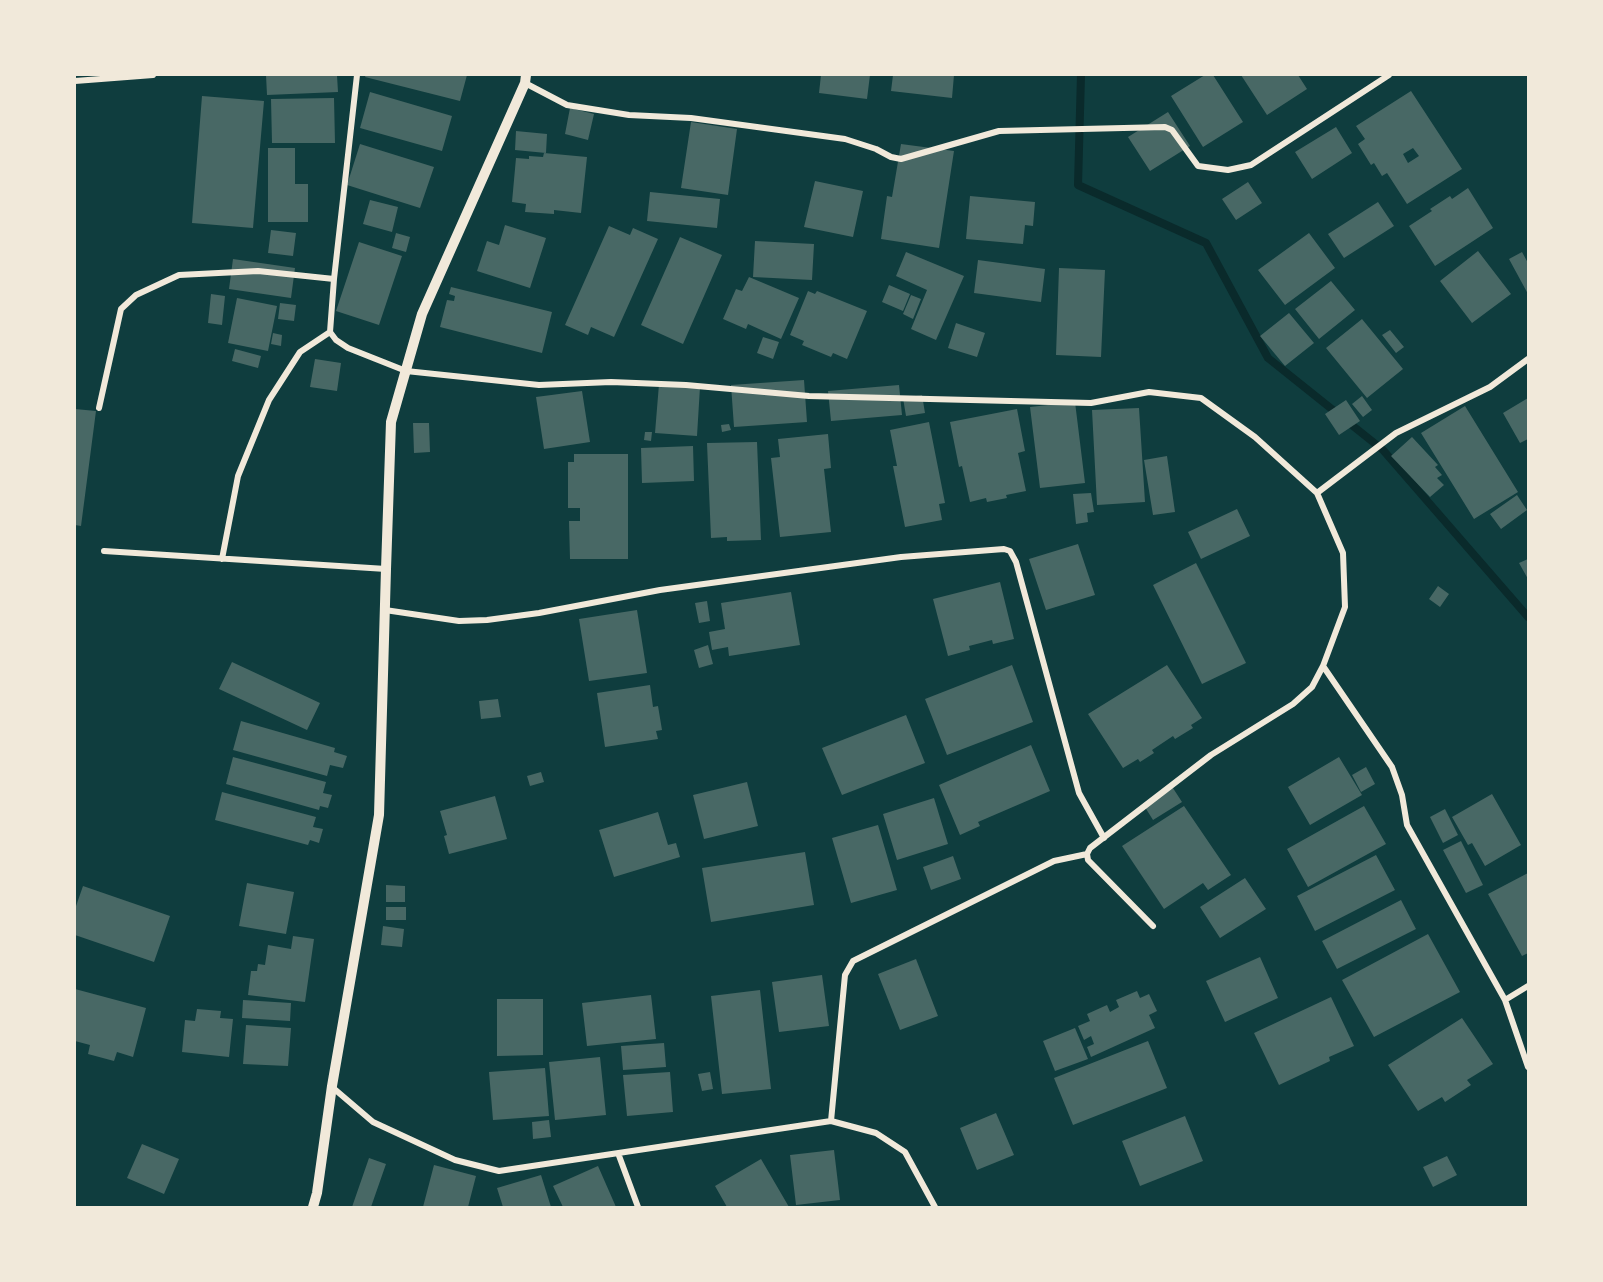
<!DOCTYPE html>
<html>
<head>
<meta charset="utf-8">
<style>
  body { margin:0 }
  #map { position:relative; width:1603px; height:1282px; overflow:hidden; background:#0f3d3e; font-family:Karla,sans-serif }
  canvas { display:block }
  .frame { position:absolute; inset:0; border:76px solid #f1e9da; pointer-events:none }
</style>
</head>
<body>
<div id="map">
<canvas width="1603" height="1282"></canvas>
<div class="frame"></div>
</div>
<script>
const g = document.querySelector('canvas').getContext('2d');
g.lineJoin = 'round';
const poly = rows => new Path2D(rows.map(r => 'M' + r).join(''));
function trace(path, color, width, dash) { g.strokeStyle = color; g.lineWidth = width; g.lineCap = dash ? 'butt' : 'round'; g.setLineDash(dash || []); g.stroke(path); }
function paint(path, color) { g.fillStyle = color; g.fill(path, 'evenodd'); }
trace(poly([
  [1081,75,1078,185,1206,243,1268,358,1383,450,1528,617]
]), '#0a2a2b', 8);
paint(poly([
  [266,75,337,75,338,92,267,95],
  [366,75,467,75,460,101,365,77],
  [821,75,870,75,867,99,819,93],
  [893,75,954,75,952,98,891,91],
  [1205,75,1213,75,1243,122,1203,147,1171,96],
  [1241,75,1298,75,1307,89,1267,115],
  [1411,91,1462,169,1407,204,1387,173,1382,176,1374,163,1371,165,1358,144,1365,139,1356,126],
  [1413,148,1419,156,1408,163,1403,154],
  [370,92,452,116,442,151,360,128],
  [202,96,264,101,253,228,192,223],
  [334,98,335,143,272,143,271,99],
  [570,108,594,114,588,140,565,134],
  [1168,112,1190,146,1150,171,1128,137],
  [691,122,737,129,728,195,681,188],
  [1336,127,1352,153,1312,179,1295,152],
  [516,131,547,134,546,153,515,150],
  [360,144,434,167,420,208,347,185],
  [901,144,954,151,939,248,881,239,887,196,892,197],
  [268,148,295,148,295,184,308,184,308,222,268,222],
  [544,153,587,157,581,213,554,210,554,214,525,212,526,204,512,202,516,158,529,159,529,156,543,157],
  [815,181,863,191,853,237,804,227],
  [1248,182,1262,203,1236,220,1222,199],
  [1468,188,1493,228,1435,266,1409,226,1432,211,1430,209,1450,196,1452,199],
  [650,192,720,199,717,228,647,221],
  [970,196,1035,202,1033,226,1025,225,1023,244,966,239],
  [370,200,398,207,392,232,363,224],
  [1378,202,1394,226,1344,258,1328,234],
  [505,225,546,238,530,288,477,271,487,241,499,245],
  [609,226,630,235,633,228,658,239,614,337,591,327,588,335,565,325],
  [271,230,296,233,293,256,268,253],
  [396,233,410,237,406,252,392,248],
  [1309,233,1335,268,1285,305,1258,270],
  [680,237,722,255,683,344,641,325],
  [755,241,814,244,812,280,753,277],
  [359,242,402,256,379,325,336,311],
  [1478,251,1511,294,1472,323,1440,281],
  [906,252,964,276,936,340,911,329,927,290,896,276],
  [1522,252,1528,263,1528,294,1509,259],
  [233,259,295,268,291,298,229,289],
  [978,260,1045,269,1041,302,974,293],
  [1059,268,1105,270,1101,357,1056,355],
  [749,277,799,298,781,339,748,324,746,329,723,319,736,289,742,291],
  [1331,281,1355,310,1319,339,1295,309],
  [889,285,910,294,903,311,882,302],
  [451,287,552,312,542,353,440,327,447,300,454,301,455,296,449,294],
  [808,291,815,294,817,291,867,311,847,359,833,353,831,357,802,345,804,341,790,335],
  [211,294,225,296,222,325,208,323],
  [911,295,921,299,913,319,903,314],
  [237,298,277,306,268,351,228,343],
  [280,303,296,305,294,321,278,319],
  [1289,313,1314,343,1285,366,1260,336],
  [1362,319,1403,369,1367,398,1326,348],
  [956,323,985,333,977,357,948,348],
  [1390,330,1404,347,1396,353,1382,335],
  [273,333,282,335,281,346,271,344],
  [763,337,779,342,773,359,757,353],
  [235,349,261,356,258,368,232,361],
  [315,359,341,363,337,391,310,387],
  [804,380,807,422,734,427,731,385],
  [659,384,700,387,697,436,655,433],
  [899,385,902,415,831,421,828,391],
  [582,391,590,442,544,449,536,397],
  [922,395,925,413,906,416,903,398],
  [1362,396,1372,410,1363,417,1352,404],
  [1528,398,1528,439,1520,443,1503,413],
  [1346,400,1360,421,1339,435,1325,414],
  [1075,402,1085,483,1040,488,1030,407],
  [1465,406,1518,492,1474,519,1421,433],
  [1139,408,1145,502,1097,505,1092,410],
  [75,409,96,411,81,526,75,525],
  [1017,409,1025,451,1018,453,1026,491,1006,495,1007,498,987,502,986,498,970,502,962,466,959,467,950,422],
  [929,422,945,503,939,504,942,520,905,527,893,466,897,466,890,430],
  [413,423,429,423,430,452,414,453],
  [729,424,731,430,722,432,721,425],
  [645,432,652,432,651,441,644,440],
  [828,434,831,468,824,469,831,532,780,537,771,458,780,457,778,439],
  [1412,437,1438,465,1435,467,1442,475,1437,478,1444,485,1430,497,1391,456],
  [757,442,761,540,727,541,727,537,711,538,707,443],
  [693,446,694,481,642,483,641,448],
  [574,454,628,454,628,559,570,559,569,521,580,521,580,508,568,508,568,462,574,462],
  [1167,456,1175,512,1153,515,1144,460],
  [1091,493,1094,512,1087,513,1088,522,1076,524,1073,494],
  [1517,495,1527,510,1501,529,1490,514],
  [1237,509,1250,536,1201,559,1188,532],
  [1078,544,1095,595,1046,610,1029,559],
  [1528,559,1528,579,1519,563],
  [1196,563,1246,663,1202,684,1153,585],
  [1000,582,1014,639,993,644,992,640,969,646,970,650,948,656,933,599],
  [1438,586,1449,594,1440,607,1429,599],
  [791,592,800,645,729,656,728,647,712,650,709,632,725,629,721,603],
  [707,601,710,621,699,623,695,603],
  [637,610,647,673,589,681,579,619],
  [708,645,713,664,699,668,694,650],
  [232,662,320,703,307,730,219,689],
  [1012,665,1033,722,947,755,925,699],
  [1167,665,1202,718,1191,725,1193,728,1175,739,1173,736,1152,750,1154,753,1140,762,1138,759,1123,768,1088,714],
  [650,685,653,707,658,706,662,730,656,731,658,739,605,747,597,693],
  [498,699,501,717,481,719,479,701],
  [906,715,925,763,842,795,822,748],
  [241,721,335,748,334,752,347,756,343,768,330,765,327,776,233,750],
  [1031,745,1050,791,978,822,980,826,960,835,939,785],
  [233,757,326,782,323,793,332,795,328,808,320,806,319,810,226,784],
  [1339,757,1362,795,1310,825,1288,787],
  [1366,767,1375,784,1361,792,1352,775],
  [541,772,544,782,530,786,527,776],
  [747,782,758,826,704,839,693,795],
  [1171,785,1182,802,1153,820,1143,804],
  [222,792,316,817,313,827,323,829,319,843,310,840,308,845,215,820],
  [1492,794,1521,845,1485,866,1472,843,1468,845,1452,817],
  [495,796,507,839,449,854,444,836,447,835,440,811],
  [934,798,948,844,897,860,883,814],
  [1184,806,1231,875,1208,890,1203,883,1164,909,1122,846],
  [1364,806,1386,844,1308,887,1287,849],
  [1445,809,1458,835,1443,843,1430,817],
  [658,812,668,845,676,843,680,857,614,877,599,830],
  [878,825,897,890,851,903,832,838],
  [1461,841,1483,885,1466,893,1443,850],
  [805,852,814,905,711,922,702,868],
  [1376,855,1395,890,1315,931,1297,896],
  [953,856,961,879,931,890,923,867],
  [1528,873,1528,953,1522,956,1488,894],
  [1245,878,1266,909,1220,938,1200,907],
  [247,883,294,892,286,934,239,926],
  [386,885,405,886,405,902,386,902],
  [83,886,170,916,154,962,75,935,75,909],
  [1401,900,1416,929,1337,969,1322,941],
  [386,907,406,907,406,920,386,920],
  [383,926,404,929,402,947,381,945],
  [1428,934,1460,992,1374,1037,1342,980],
  [293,936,314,939,305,1002,248,995,251,971,257,971,258,964,265,965,268,945,291,949],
  [1260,957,1278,998,1225,1022,1206,981],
  [916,959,938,1016,900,1030,878,974],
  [822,975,829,1026,779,1032,772,982],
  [75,989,146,1008,133,1057,117,1052,114,1061,88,1054,90,1045,75,1041],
  [760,990,771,1089,722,1094,711,996],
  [1137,991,1140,998,1149,994,1157,1011,1149,1015,1155,1028,1091,1057,1087,1047,1094,1044,1091,1036,1084,1040,1078,1026,1090,1021,1087,1014,1107,1005,1110,1012,1119,1007,1116,1000],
  [651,995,656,1039,587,1046,582,1003],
  [1331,997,1354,1046,1329,1057,1330,1061,1279,1085,1254,1033],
  [497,999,543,999,543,1055,497,1056],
  [243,1000,291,1003,290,1021,242,1018],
  [197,1009,221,1011,220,1018,233,1019,229,1057,182,1052,185,1020,195,1021],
  [1462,1018,1493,1064,1467,1080,1471,1085,1445,1102,1442,1097,1418,1111,1388,1065],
  [246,1025,291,1028,288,1066,243,1064],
  [1075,1028,1088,1059,1055,1071,1043,1041],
  [1148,1041,1167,1088,1073,1125,1054,1078],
  [664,1043,666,1067,623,1070,621,1046],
  [600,1057,606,1115,555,1120,549,1062],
  [545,1068,549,1116,493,1120,489,1072],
  [670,1072,673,1112,627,1116,623,1075],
  [710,1072,713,1089,702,1091,698,1074],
  [996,1113,1014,1155,977,1170,960,1128],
  [1185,1116,1203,1161,1140,1186,1122,1141],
  [549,1120,551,1137,533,1139,532,1122],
  [142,1144,179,1159,164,1194,127,1178],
  [834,1150,840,1200,796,1205,790,1155],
  [1447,1156,1457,1175,1433,1187,1423,1167],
  [369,1158,386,1164,371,1207,352,1207],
  [761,1159,789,1207,727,1207,715,1186],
  [434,1165,476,1176,468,1207,423,1207],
  [598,1166,616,1207,563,1207,553,1186],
  [541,1175,551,1207,503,1207,497,1188]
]), '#486865');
trace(poly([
  [357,75,334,279,330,332,336,340,348,348,406,371,539,385,611,382,686,385,809,396,1091,403,1149,392,1201,398,1255,437,1317,493,1343,553,1345,607,1323,666,1312,687,1293,704,1211,755,1090,848,1087,854,1054,861,853,961,845,975,831,1121],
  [75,81,153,75],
  [525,83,567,105,629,115,691,118,845,139,876,149,891,157,901,159,999,131,1165,127,1172,130,1198,166,1228,170,1251,165,1389,75],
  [99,408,121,309,136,295,179,275,258,271,334,279],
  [1317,493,1396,433,1490,387,1528,359],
  [104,551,386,569],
  [222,559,238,476,269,400,300,352,330,332],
  [385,610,459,621,487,620,539,613,660,590,901,557,1004,549,1010,551,1016,562,1079,793,1104,838],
  [1323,666,1392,767,1402,795,1407,825,1505,1000,1528,1067],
  [1087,854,1088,860,1153,926],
  [1505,1000,1528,986],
  [332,1087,373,1122,455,1160,499,1171,831,1121,876,1133,905,1152,935,1207],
  [618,1153,638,1207]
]), '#f1e9da', 6);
trace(poly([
  [313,1207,317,1193,332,1086,379,815,386,569,391,422,422,314,525,83,526,75]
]), '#f1e9da', 10);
</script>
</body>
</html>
